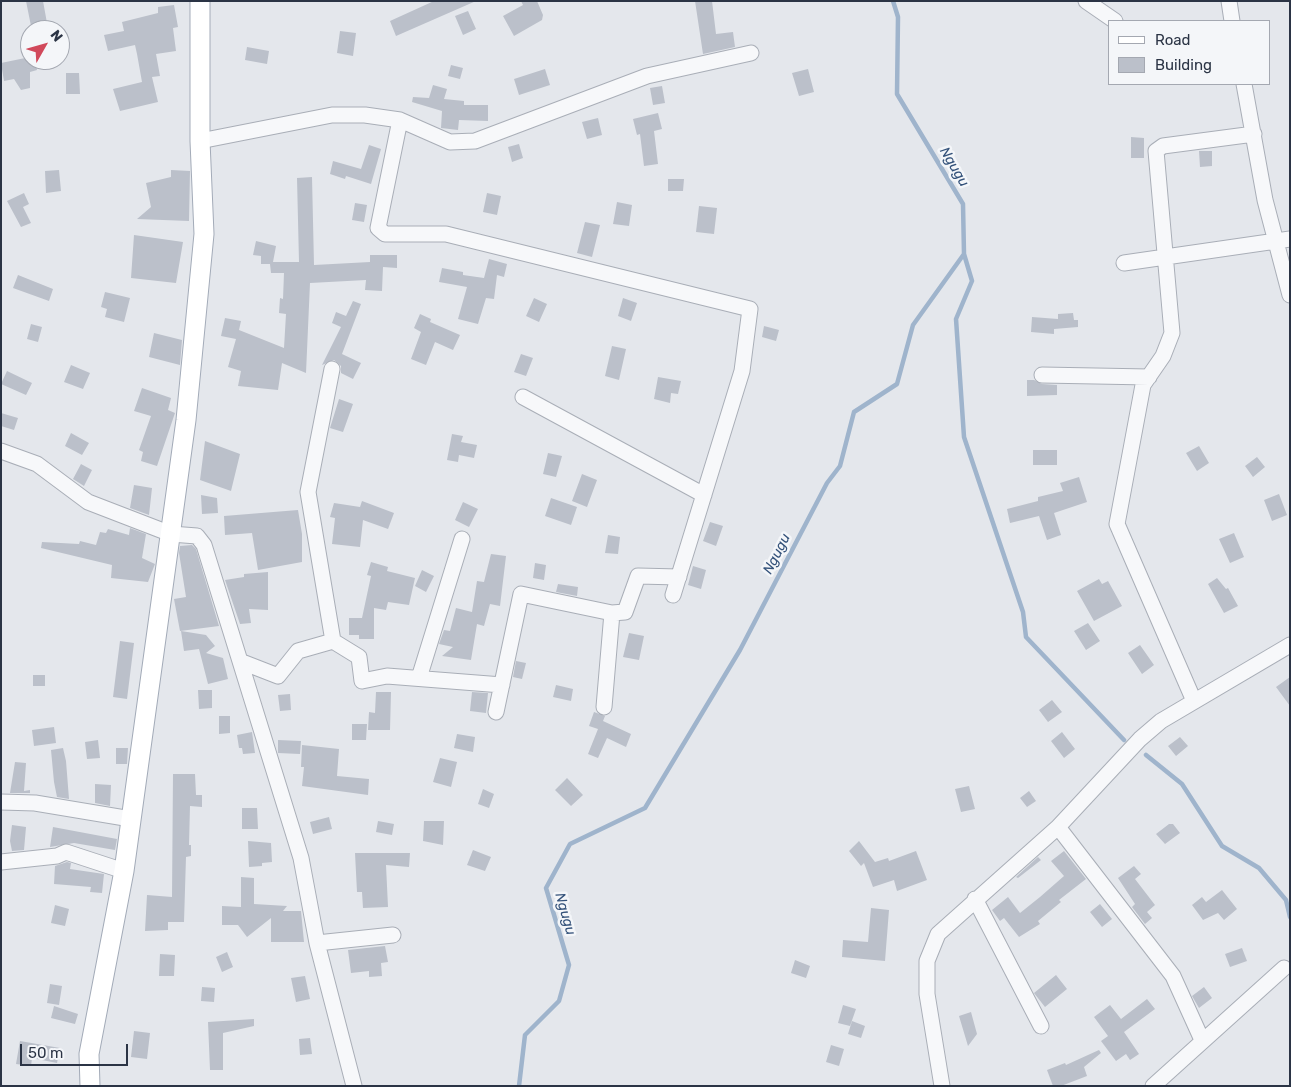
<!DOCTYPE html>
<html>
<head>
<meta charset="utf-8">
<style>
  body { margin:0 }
  #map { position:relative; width:1291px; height:1087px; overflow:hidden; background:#e4e7ec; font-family:Rubik,sans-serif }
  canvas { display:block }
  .frame { position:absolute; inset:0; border:2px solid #2b3445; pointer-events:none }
  .legend { position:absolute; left:1108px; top:20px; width:162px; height:65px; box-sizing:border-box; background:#f4f6f9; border:1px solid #a4a8b1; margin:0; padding:6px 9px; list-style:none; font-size:15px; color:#2b3445 }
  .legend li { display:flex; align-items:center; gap:10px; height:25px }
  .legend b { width:25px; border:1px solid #a4a8b1 }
  .north { position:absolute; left:20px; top:20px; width:50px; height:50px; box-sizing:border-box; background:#f4f6f9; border:1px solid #a4a8b1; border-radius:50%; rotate:52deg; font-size:14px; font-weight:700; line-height:20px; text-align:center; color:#2b3445 }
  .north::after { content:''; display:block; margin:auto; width:18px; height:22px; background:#d1495b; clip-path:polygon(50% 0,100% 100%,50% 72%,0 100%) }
  .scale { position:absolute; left:20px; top:1044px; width:108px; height:22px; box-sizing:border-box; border:2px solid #2b3445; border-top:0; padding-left:6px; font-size:15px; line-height:18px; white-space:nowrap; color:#2b3445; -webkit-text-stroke:4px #f4f6f9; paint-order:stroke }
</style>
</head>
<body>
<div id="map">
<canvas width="1291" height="1087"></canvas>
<div class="frame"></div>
<ul class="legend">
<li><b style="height:6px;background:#fff"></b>Road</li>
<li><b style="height:14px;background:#bbc0ca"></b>Building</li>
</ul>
<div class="north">N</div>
<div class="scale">50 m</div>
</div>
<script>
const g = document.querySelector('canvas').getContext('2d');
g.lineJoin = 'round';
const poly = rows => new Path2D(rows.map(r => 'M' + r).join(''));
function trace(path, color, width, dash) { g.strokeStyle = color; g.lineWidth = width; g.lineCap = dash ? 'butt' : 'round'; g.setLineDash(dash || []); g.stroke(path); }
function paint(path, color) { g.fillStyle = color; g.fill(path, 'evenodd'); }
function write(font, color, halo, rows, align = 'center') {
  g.font = font + ' Rubik,sans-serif'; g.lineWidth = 5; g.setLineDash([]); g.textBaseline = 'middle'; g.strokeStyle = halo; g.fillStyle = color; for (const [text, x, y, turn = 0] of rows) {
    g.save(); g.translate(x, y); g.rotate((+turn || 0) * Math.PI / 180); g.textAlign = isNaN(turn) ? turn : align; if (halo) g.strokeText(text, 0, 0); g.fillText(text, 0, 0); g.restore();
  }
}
trace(poly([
  [964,254,972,281,956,319,964,437,1023,612,1026,637,1124,740],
  [1146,755,1182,784,1222,846,1259,868,1286,900,1290,917],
  [519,1086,525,1035,559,1001,569,965,546,888,570,844,645,808,740,650,827,483,840,466,854,412,897,384,913,325,964,254,963,204,897,94,898,17,893,1]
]), '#9fb4cc', 4.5);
paint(poly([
  [26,1,43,1,47,23,31,26],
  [434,1,476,1,396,36,390,21],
  [521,1,537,1,543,15,542,20,514,36,503,16,523,5],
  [695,1,712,1,716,34,733,32,735,47,703,54],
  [174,5,178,27,173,28,176,51,156,54,160,76,152,77,158,102,120,111,113,89,142,82,137,54,135,45,108,51,104,35,124,31,122,22,158,13,158,7],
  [468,11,476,29,463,35,455,16],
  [340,31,356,33,353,56,337,53],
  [247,47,269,51,267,64,245,60],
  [30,57,30,60,35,60,37,70,30,72,30,88,21,90,14,79,4,81,1,63],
  [451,65,463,68,460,79,448,76],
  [545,69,550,85,519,95,514,79],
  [808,69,814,92,799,96,792,73],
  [66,73,79,73,80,94,66,94],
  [433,85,447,89,444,99,464,101,464,105,488,105,488,121,459,120,458,130,441,128,442,111,412,102,413,97,429,98],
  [662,86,665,103,653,105,650,88],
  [658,113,662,129,654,131,658,164,644,166,640,134,637,135,633,119],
  [598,118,602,135,587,139,582,122],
  [1131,137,1144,138,1144,158,1131,158],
  [519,144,523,158,512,162,508,147],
  [369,145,381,149,371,184,346,176,345,179,330,174,333,161,361,169],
  [1199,151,1212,151,1212,166,1200,167],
  [59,170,61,191,46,193,45,171],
  [171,170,190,171,189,221,137,219,151,207,146,183,171,177],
  [312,177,314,265,370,262,370,255,397,255,397,268,383,267,382,291,365,290,366,280,310,283,306,373,282,363,278,390,238,386,241,371,228,367,236,339,221,336,225,318,241,321,239,330,284,348,286,314,279,313,280,298,283,299,284,273,271,273,270,264,261,264,261,256,253,255,256,241,276,246,273,262,299,262,297,178],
  [668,179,684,179,683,191,668,191],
  [24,193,29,204,23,207,31,223,21,227,7,201],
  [487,193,501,196,497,215,483,212],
  [617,202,632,205,629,226,613,224],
  [355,203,367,205,364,222,352,220],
  [699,206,717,208,714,234,696,232],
  [585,222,600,225,592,257,577,253],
  [134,235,183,242,176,283,131,278],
  [489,259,507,264,504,277,497,275,494,299,486,298,478,324,458,319,467,287,439,282,442,268,463,272,463,275,484,278],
  [18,275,53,289,49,301,13,288],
  [105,292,130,298,124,322,105,317,107,309,101,307],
  [534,298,547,304,539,322,526,316],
  [623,298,637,303,631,321,618,316],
  [353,301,361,304,342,354,361,363,353,379,341,373,341,366,334,360,322,365,341,327,332,323,336,312,346,316],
  [1073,313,1074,320,1078,320,1078,327,1054,329,1054,334,1031,332,1032,317,1058,319,1058,314],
  [420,314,431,319,430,322,460,335,453,350,435,342,426,365,411,359,421,332,414,328],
  [31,324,42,327,38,342,27,339],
  [764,326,779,330,776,341,762,337],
  [154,333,182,340,180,365,149,357],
  [612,346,626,349,619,380,605,376],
  [521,354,533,358,526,376,514,372],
  [71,365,90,373,83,389,64,382],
  [7,371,32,383,26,395,1,384],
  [658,377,681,381,678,394,671,393,670,403,654,399],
  [1027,380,1034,380,1042,384,1057,385,1057,395,1027,396],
  [142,388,171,398,168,410,175,413,157,466,141,461,143,452,139,450,151,416,134,411],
  [339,399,353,404,343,432,330,428],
  [1,413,18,418,14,430,1,426],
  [71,433,89,443,82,455,65,446],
  [452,434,463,436,461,442,477,445,474,458,459,455,458,462,447,460],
  [205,441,240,454,231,491,200,480],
  [1199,446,1209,463,1197,471,1186,453],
  [1033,450,1057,450,1057,465,1033,465],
  [548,453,562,456,556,477,543,474],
  [1257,457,1265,467,1253,477,1245,466],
  [81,464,92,470,84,486,73,479],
  [582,474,597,480,587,507,572,501],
  [1079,477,1087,502,1054,513,1061,535,1047,540,1039,516,1010,523,1007,509,1038,501,1038,497,1063,491,1060,483],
  [134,485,152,488,149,515,130,508],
  [1279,494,1287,515,1272,521,1264,500],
  [201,495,217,498,218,513,202,514],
  [551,498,577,507,571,525,545,516],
  [362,501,394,513,388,529,363,520,360,547,332,544,335,518,330,517,334,503,360,507],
  [463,502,478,509,469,527,455,520],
  [298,510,302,534,302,562,258,570,252,533,225,535,224,516],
  [710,522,723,526,716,546,703,541],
  [130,528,146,534,142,558,155,564,148,582,111,578,112,565,41,548,42,542,79,544,80,541,96,545,100,532,106,533,108,529,129,535],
  [1234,533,1244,557,1230,563,1219,539],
  [608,535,620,537,618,554,605,553],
  [192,545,196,549,219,626,180,631,174,599,186,597,179,553,180,546],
  [491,554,506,556,500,606,490,604,484,626,477,624,471,660,442,656,453,647,439,644,444,630,450,631,456,608,472,612,477,581,484,582],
  [371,562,388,567,387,571,415,578,409,605,388,602,386,610,374,608,374,639,359,639,359,635,349,635,349,618,362,618,371,576,367,575],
  [535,563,546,565,544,580,533,578],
  [693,566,706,570,701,589,688,585],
  [422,570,434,576,426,592,415,586],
  [268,572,268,610,249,609,251,623,240,624,225,580,244,577,244,574],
  [1217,578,1226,589,1228,588,1238,606,1224,613,1208,584],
  [1099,579,1102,584,1108,581,1122,606,1094,621,1077,591],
  [558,584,578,587,577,596,556,592],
  [1088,623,1100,641,1086,650,1074,631],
  [181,631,206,635,215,646,206,653,223,658,228,679,208,684,199,649,184,651],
  [629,633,644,636,639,660,623,657],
  [120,641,134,643,127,699,113,697],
  [1140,645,1154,665,1142,674,1128,653],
  [516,661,526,663,522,679,513,677],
  [33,675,45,675,45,686,33,686],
  [1290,677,1290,706,1276,687],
  [556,685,573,689,571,701,553,697],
  [198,690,212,690,212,708,199,709],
  [376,692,391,692,390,730,368,730,369,712,375,713],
  [472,692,488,693,486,713,470,711],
  [290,694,291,710,280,711,278,695],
  [1052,700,1062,712,1048,722,1039,710],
  [594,712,605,716,603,721,631,734,626,747,607,738,598,758,588,754,598,729,589,726],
  [219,716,230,716,230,733,219,734],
  [352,724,367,724,366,740,352,740],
  [54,727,56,743,34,746,32,730],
  [252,732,255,753,243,754,242,748,239,748,237,735],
  [1062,732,1075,749,1064,758,1051,741],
  [457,734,475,737,473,752,454,748],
  [1180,737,1188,746,1176,756,1168,746],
  [98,740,100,758,87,759,85,742],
  [278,740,301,741,300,754,278,753],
  [302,745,339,749,337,776,369,779,368,795,302,786,304,767,301,767],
  [63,748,66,761,69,799,57,797,54,782,51,750],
  [116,748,128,748,127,764,116,764],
  [440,758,457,762,451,787,433,782],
  [15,762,26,763,24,791,30,790,30,793,10,793],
  [173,774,195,774,196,795,202,795,202,807,190,806,189,845,191,845,191,856,186,857,184,922,168,922,168,930,145,931,147,895,172,897],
  [567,778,583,795,571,806,555,790],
  [95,784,111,785,110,806,95,803],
  [969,786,975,809,961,812,955,789],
  [483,789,494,794,489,808,478,804],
  [1029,791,1036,801,1027,807,1020,798],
  [242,808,257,808,258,829,242,829],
  [329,817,332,829,313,834,310,822],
  [378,821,394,824,392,835,376,832],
  [424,821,444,821,443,845,423,841],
  [1169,824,1173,824,1180,833,1165,844,1156,834],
  [12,825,26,827,24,850,12,851,10,841],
  [53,827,117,839,115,850,74,843,50,847],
  [248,841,271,843,272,862,262,863,262,866,249,867],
  [859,841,875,862,888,858,889,861,916,851,927,880,897,891,894,880,873,887,864,863,861,866,849,851],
  [473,850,491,857,485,871,467,865],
  [1064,851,1086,879,1059,900,1061,902,1038,921,1040,924,1019,937,1004,918,1000,921,992,910,1008,897,1020,913,1040,897,1064,876,1051,861],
  [355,853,410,853,409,867,386,865,388,907,363,908,362,892,357,892],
  [1038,857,1041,860,1018,878,1016,877],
  [67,862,71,863,70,869,104,874,102,893,90,892,91,887,54,884,55,866],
  [1134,866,1141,874,1135,879,1155,905,1147,912,1152,918,1145,924,1132,907,1135,904,1118,878],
  [241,877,254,878,254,904,287,906,283,911,301,911,304,942,271,942,271,918,247,937,238,925,222,925,222,906,241,907],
  [1222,890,1237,909,1224,920,1218,913,1203,920,1192,905,1202,897,1206,902],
  [1100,904,1112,919,1102,927,1090,912],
  [55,905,69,909,65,926,51,923],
  [871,908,889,910,885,961,842,957,843,940,868,942],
  [385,946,388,962,381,963,382,976,369,977,369,971,351,973,348,950],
  [1242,948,1247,961,1230,967,1225,954],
  [227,952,233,967,222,972,216,957],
  [160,954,175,955,174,976,159,976],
  [795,960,810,966,806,978,791,973],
  [1056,975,1067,989,1045,1007,1034,993],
  [305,976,310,999,296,1002,291,978],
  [50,984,62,986,59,1005,47,1003],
  [202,987,215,988,214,1002,201,1001],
  [1204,987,1212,998,1199,1008,1192,996],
  [1147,999,1155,1009,1124,1032,1139,1054,1130,1060,1126,1054,1116,1061,1101,1041,1108,1036,1094,1017,1110,1005,1121,1019],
  [843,1005,856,1009,850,1026,838,1023],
  [54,1006,78,1014,75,1024,51,1018],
  [971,1012,977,1034,968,1046,959,1016],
  [254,1019,254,1026,223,1033,223,1070,210,1070,208,1022],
  [852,1021,865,1026,861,1038,848,1034],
  [134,1031,150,1033,147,1059,131,1057],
  [310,1038,312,1054,300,1055,299,1039],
  [20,1041,60,1048,57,1063,32,1058,31,1066,16,1064],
  [831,1045,844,1049,839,1066,826,1062],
  [1099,1050,1101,1053,1084,1067,1087,1076,1061,1086,1053,1086,1047,1070,1065,1063,1066,1065]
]), '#bbc0ca');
const minor = poly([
  [1086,1,1115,21],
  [1229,1,1232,21],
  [1244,84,1265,200,1290,295],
  [400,120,378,228,385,234,446,234,750,309,742,371,673,595],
  [200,141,332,115,365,115,400,120,450,142,475,141,647,76,751,53],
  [1124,263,1290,239],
  [332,369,308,492,333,641],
  [1042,375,1149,377],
  [523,397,704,495],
  [1,451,37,464,88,502,171,534,197,536,204,545,301,858,317,943,354,1086],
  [242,662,278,676,298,651,333,641,359,657,362,681,387,676,502,685],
  [419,678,462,539],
  [1194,701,1117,524,1143,385,1163,356,1172,333,1156,151,1163,146,1254,134],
  [604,707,612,613,625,612,638,576,679,577],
  [496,712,521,594,612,613],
  [1,802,35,803,131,819],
  [1058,827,1173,976,1202,1040],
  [1,862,57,856,66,852,124,871],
  [975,899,1041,1026],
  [317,943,393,935],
  [942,1086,927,994,927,961,938,934,1058,827,1140,739,1161,721,1290,645],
  [1153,1086,1284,968]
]);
const major = poly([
  [90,1086,89,1054,124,871,186,420,204,234,200,141,200,1]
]);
trace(minor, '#a9aeb7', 17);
trace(major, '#a3abb8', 21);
trace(minor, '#f7f8fa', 15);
trace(major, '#fff', 19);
write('italic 14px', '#34527a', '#f4f6f9', [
  ["Ngugu",954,167,59],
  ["Ngugu",777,554,-63],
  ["Ngugu",565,914,74]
]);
</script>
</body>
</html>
